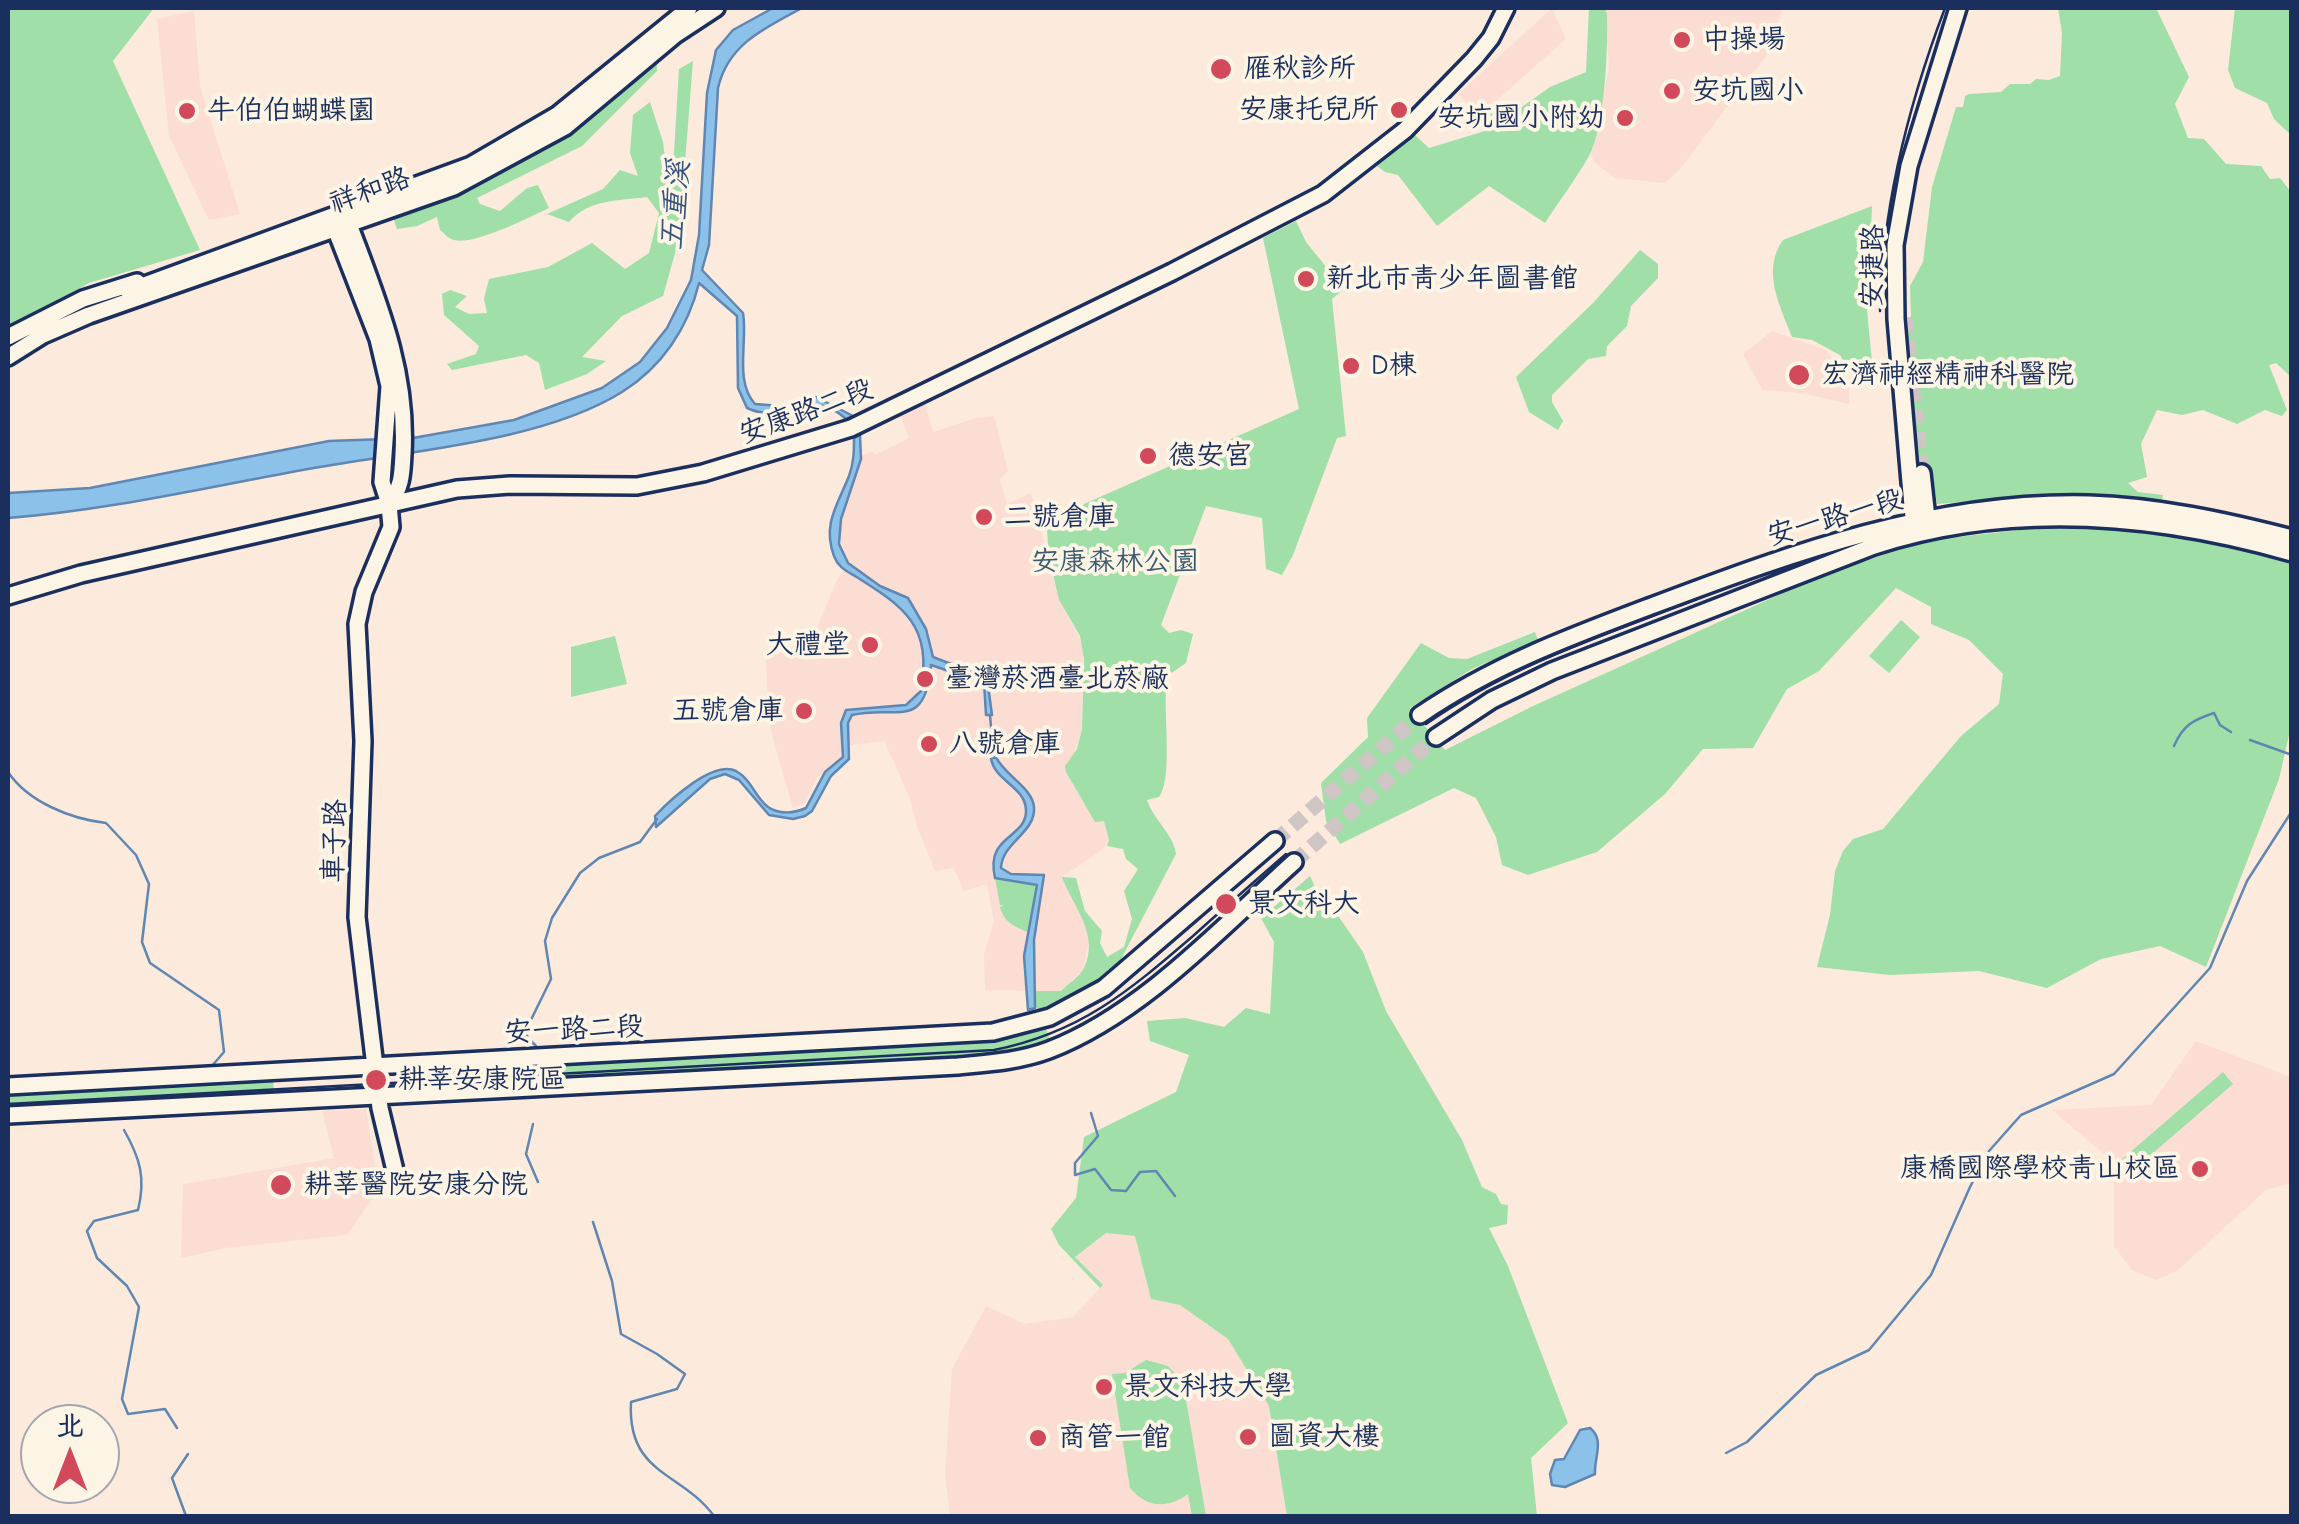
<!DOCTYPE html>
<meta charset="utf-8">
<style>
body{margin:0}
#map{position:relative;width:2299px;height:1524px;overflow:hidden;background:#fceadd;font-family:"Comic Neue","LXGW WenKai TC",sans-serif}
canvas{display:block}
.frame{position:absolute;inset:0;border:10px solid #1b2f5e;pointer-events:none}
.north{position:absolute;left:20px;top:1404px;width:100px;height:100px;box-sizing:border-box;background:#fcf5e5;border:2px solid #a2a6af;border-radius:50%;rotate:0deg;font-size:28px;font-weight:700;line-height:40px;text-align:center;color:#1b2f5e}
.north::after{content:'';display:block;margin:auto;width:35px;height:45px;background:#d1495b;clip-path:polygon(50% 0,100% 100%,50% 72%,0 100%)}
</style>
<div id="map">
<canvas width="2299" height="1524"></canvas>
<div class="frame"></div>
<div class="north">北</div>
</div>
<script>
const ctx = document.querySelector('canvas').getContext('2d');
ctx.lineJoin = 'round';
function fill(path, color) { ctx.fillStyle = color; ctx.fill(path, 'evenodd'); }
function stroke(path, color, width, dash) { ctx.strokeStyle = color; ctx.lineWidth = width; ctx.lineCap = dash ? 'butt' : 'round'; ctx.setLineDash(dash || []); ctx.stroke(path); }
function label(font, color, halo, rows, align = 'center') {
  ctx.font = font + ' "Comic Neue","LXGW WenKai TC",sans-serif'; ctx.lineWidth = 8; ctx.setLineDash([]); ctx.textBaseline = 'middle'; ctx.strokeStyle = halo; ctx.fillStyle = color; for (const [text, x, y, turn = 0] of rows) {
    ctx.save(); ctx.translate(x, y); ctx.rotate((+turn || 0) * Math.PI / 180); ctx.textAlign = isNaN(turn) ? turn : align; if (halo) ctx.strokeText(text, 0, 0); ctx.fillText(text, 0, 0); ctx.restore();
  }
}
const built = new Path2D(`
 M1552,8L1566,39L1479,116L1458,94Z
 M1605,8H1783L1766,56L1680,169L1665,183L1615,178L1594,162L1591,154L1609,68Z
 M194,11L200,86L240,214L209,220L169,136L157,19Z
 M1772,331L1826,350L1849,382V404L1801,393L1762,390L1743,354Z
 M925,403L933,432L976,418L994,416L1008,471L1000,479L1007,504L1031,493L1059,600L1083,645L1082,729L1068,772L1080,797L1105,821L1109,840L1102,850L1062,877L1090,933L1084,969L1061,991L985,990L984,954L994,922L987,884L964,891L954,868L935,871L917,826L909,796L884,741L843,746V757L817,778L805,803L793,808L774,743L768,714L766,659L813,637L837,580L848,564L838,533L861,456L872,451L875,455L909,438L900,414Z
 M2196,1041L2291,1077V1183L2266,1190L2177,1271L2156,1280L2132,1270L2114,1246V1184L2104,1154L2052,1110L2151,1105Z
 M366,1109L379,1190L347,1235L226,1248L181,1258L183,1184L334,1158L322,1111Z
 M1106,1233L1135,1236L1151,1299L1180,1305L1228,1339L1269,1406L1287,1516H950L945,1473L952,1369L986,1306L1025,1324L1073,1317L1103,1285L1074,1257Z`);
const green = new Path2D(`
 M8,8H154L113,61L200,250L89,283L8,329Z
 M1589,8H1605L1607,15C1608,49 1605,126 1589,156C1576,179 1559,201 1545,223L1489,186L1437,226L1398,175L1385,172L1377,166L1415,135L1429,148L1485,131L1488,128L1474,117L1479,111L1519,109L1550,87L1586,72Z
 M2058,8H2156L2189,77L2175,104L2188,138L2204,139L2226,164L2261,166L2270,179L2280,178L2291,192V377L2276,363L2269,365L2287,410L2282,416L2265,410L2237,424L2203,410L2182,415L2157,410L2141,444L2147,477L2128,483L2138,492L2163,495L2162,500L2052,495L1937,504L1932,473L1915,474L1899,318L1911,317L1910,286L1923,262L1932,187L1956,107H1963L1965,96L1969,94L2001,92L2010,84H2030L2036,79L2049,80L2060,76L2062,33Z
 M2235,8H2291V135L2274,119L2267,103L2235,88L2228,70Z
 M693,61L679,239L663,296L622,316L582,357L606,361L587,374L545,390L539,363L526,355L452,370L447,364L476,354L479,346L444,315L442,294L450,290L467,296L455,307L469,314L487,313L484,299L489,279L548,267L592,243L625,269L649,253L659,213L647,197C618,201 589,199 569,222L547,214L603,189L620,170L638,176L630,153L633,115L650,102L663,142L668,185L672,186L679,69Z
 M653,64L657,65V71L582,146L477,198L480,204L500,211L527,188L538,185L549,208C530,217 473,246 454,240C449,239 445,234 440,230L437,217L417,226L397,229L393,217L497,173L549,142Z
 M1872,206L1867,309L1874,384L1851,374L1840,355L1812,340L1792,337C1780,306 1761,271 1783,240Z
 M1296,221L1306,242L1344,289L1332,299L1346,436L1337,438L1293,555L1282,575L1266,569L1262,518L1206,506L1161,625L1169,633L1181,630L1193,634L1186,663L1167,676C1162,706 1174,778 1159,797L1147,800C1153,819 1174,835 1176,854L1118,965L1072,998L1040,1011L1033,1004V991H1061C1068,984 1080,976 1084,968C1100,934 1073,907 1062,877L1076,878L1085,911L1102,931L1100,943L1107,957L1124,947L1132,919L1124,891L1138,869L1126,859L1123,849L1107,846L1109,840L1104,821L1095,822L1066,772L1065,766L1077,749L1082,729L1084,659L1080,636L1059,600L1049,557L1046,517L1081,508L1084,504L1299,409L1263,238Z
 M1640,250L1658,264V278L1631,306L1627,326L1607,346L1606,356L1588,359L1552,395V402L1563,421L1558,430L1529,412L1516,377L1593,303Z
 M2055,526C2136,527 2214,542 2291,564V726L2279,779L2206,967L2160,946L2101,959L2047,988L1979,971L1890,975L1817,967L1830,915L1835,871L1843,851L1853,839L1883,829L1961,736L1999,704L2003,674L1969,640L1931,624V607L1896,588L1819,671L1787,689L1753,748L1703,749L1665,794L1597,852L1528,875L1502,865L1496,837L1476,798L1454,788L1340,844L1326,821L1321,783L1368,737L1367,718L1421,643L1449,658L1467,659L1535,632L1538,640L1472,669L1410,708L1445,750L1533,706L1814,579L1903,548L1948,538Z
 M1901,620L1920,637L1889,673L1869,656Z
 M615,636L627,684L571,697V647Z
 M1310,876L1326,911L1339,917L1363,952L1386,1011L1462,1140L1482,1187L1496,1194L1501,1204L1508,1205L1507,1224L1489,1228L1508,1266L1568,1423L1531,1458L1537,1516H1287L1269,1406L1228,1339L1180,1305L1151,1299L1135,1236L1106,1233L1075,1257L1103,1285L1100,1288L1059,1245L1051,1229L1076,1198L1084,1137L1176,1092L1189,1055L1150,1041L1147,1021L1185,1018L1224,1027L1246,1008L1270,1014L1274,942L1261,918Z
 M995,878L1037,884L1027,932C1014,926 1004,922 1000,907L1004,905H1000Z
 M1045,1026L1050,1040L996,1054L958,1058L508,1082V1078L472,1080L471,1071L404,1072L957,1043L993,1039Z
 M2223,1072L2233,1084L2124,1178L2113,1167Z
 M263,1077L264,1081L273,1080L274,1090L343,1089L8,1109V1092Z
 M1146,1360L1168,1366L1183,1382L1206,1516H1192L1188,1494C1167,1509 1147,1508 1130,1488L1112,1374L1125,1373Z`);
const water = new Path2D(`
 M773,8H802C765,28 728,44 718,88L709,245L702,270L743,313C748,341 734,381 755,404L781,406L816,397L853,416L846,419C809,385 789,427 747,408L738,388L737,316L699,283C688,328 662,367 622,392C542,442 407,451 314,468C212,486 111,510 8,518V493L90,488L329,441L413,438L514,420L602,388L640,362L667,328L691,280L699,235L707,93L716,50L733,30Z
 M860,435L861,459L841,519L839,544L848,563L880,586L908,598L926,629L933,657L987,678L992,715H986L984,683L931,665C925,733 896,704 852,715L848,723L849,759L831,776L812,811L805,816L793,819L769,815L739,780L725,774L710,779L656,827L655,816C670,800 713,760 736,771C751,779 755,797 768,807C779,815 795,813 806,808L825,772L843,757L841,723L846,710L906,705L921,691C932,626 906,608 855,576C845,570 838,567 834,556C822,524 838,504 849,476C854,463 854,450 854,438Z
 M996,757C1004,775 1032,787 1034,807C1036,833 1002,842 1001,868L1011,874L1044,875L1034,940L1035,1008L1028,1010L1024,956L1037,885L995,878C985,834 1027,839 1026,810C1025,786 994,781 991,758Z
 M1590,1428C1605,1440 1594,1457 1595,1474L1565,1487L1552,1485L1550,1474L1555,1460L1564,1459L1580,1430Z`);
const stream = new Path2D(`
 M990,716L994,758
 M2250,740L2292,755
 M2174,746C2183,725 2193,720 2214,713L2220,725L2231,732
 M8,772C28,802 71,819 106,823L136,855L149,884L142,942L150,963L219,1010L224,1052L211,1067
 M536,1046L527,1037V1028L551,979L545,941L552,918L580,873L599,858L640,842L657,819
 M1091,1113L1098,1136L1075,1163V1175L1095,1169L1111,1190L1126,1191L1140,1172L1156,1171L1175,1196
 M533,1124L526,1154L538,1182
 M124,1130C140,1158 146,1178 138,1210L94,1221L87,1231L97,1258L127,1286L139,1307L122,1399L128,1414L165,1409L177,1428
 M593,1222L612,1281L621,1334L657,1354L685,1374L677,1389L631,1402C627,1475 681,1471 714,1516
 M1726,1453L1747,1442L1816,1375L1869,1350L1931,1275L1970,1187L1989,1151L2021,1115L2114,1074L2210,968L2247,881L2292,811
 M186,1516L172,1478L188,1454`);
const secondaryTunnel = new Path2D(`
 M1905,318L1922,473
 M1275,841L1420,715
 M1294,862L1436,737`);
const secondary = new Path2D(`
 M346,216C375,295 408,367 403,454C402,474 402,487 389,504
 M331,218L378,339L389,386L382,482L389,504L391,527L364,592L357,624L363,741L357,917L380,1108L398,1183
 M128,291L471,165L557,115L689,8
 M8,337L83,299L137,282
 M8,357L43,335L89,315L454,187L565,127L675,35L716,8
 M1922,473L1928,527
 M1914,529L1896,319L1895,245L1909,166L1958,8
 M8,596L81,574L457,489L510,485L637,486L703,473L851,428L1172,272L1323,194L1405,130L1474,59L1491,38L1506,8
 M1420,715C1493,665 1572,636 1654,605C1794,552 1937,500 2089,504C2157,506 2226,521 2292,538
 M1436,737L1492,700L1552,671L1874,546C2010,502 2156,514 2292,553
 M8,1086L993,1032L1050,1017L1104,988L1275,841
 M8,1115L958,1066C989,1063 1020,1061 1049,1050C1141,1015 1222,927 1294,862`);
const tram = new Path2D(`
 M1880,311C1882,208 1909,103 1945,8
 M1426,724C1509,666 1603,635 1697,599
 M8,1104L994,1050C1080,1033 1129,991 1193,936C1224,908 1255,881 1286,854`);
const markers = [
 [1682,40,10,"#d1495b"],
 [1221,69,12,"#d1495b"],
 [1672,91,10,"#d1495b"],
 [1399,110,10,"#d1495b"],
 [187,111,10,"#d1495b"],
 [1625,118,10,"#d1495b"],
 [1306,279,10,"#d1495b"],
 [1351,366,10,"#d1495b"],
 [1799,375,12,"#d1495b"],
 [1148,456,10,"#d1495b"],
 [984,517,10,"#d1495b"],
 [870,645,10,"#d1495b"],
 [925,679,10,"#d1495b"],
 [804,711,10,"#d1495b"],
 [929,744,10,"#d1495b"],
 [1226,904,12,"#d1495b"],
 [376,1080,12,"#d1495b"],
 [2200,1169,10,"#d1495b"],
 [281,1185,12,"#d1495b"],
 [1104,1387,10,"#d1495b"],
 [1248,1437,10,"#d1495b"],
 [1038,1438,10,"#d1495b"]
];
const poiNames = [
 ["中操場",1702,40],
 ["雁秋診所",1244,69],
 ["安坑國小",1692,91],
 ["安康托兒所",1379,110,"right"],
 ["牛伯伯蝴蝶園",207,111],
 ["安坑國小附幼",1605,118,"right"],
 ["新北市青少年圖書館",1326,279],
 ["D棟",1371,366],
 ["宏濟神經精神科醫院",1822,375],
 ["德安宮",1168,456],
 ["二號倉庫",1004,517],
 ["大禮堂",850,645,"right"],
 ["臺灣菸酒臺北菸廠",945,679],
 ["五號倉庫",784,711,"right"],
 ["八號倉庫",949,744],
 ["景文科大",1248,904],
 ["耕莘安康院區",398,1080],
 ["康橋國際學校青山校區",2180,1169,"right"],
 ["耕莘醫院安康分院",304,1185],
 ["景文科技大學",1124,1387],
 ["圖資大樓",1268,1437],
 ["商管一館",1058,1438]
];
const streetNames = [
 ["祥和路",370,191,-20],
 ["安捷路",1873,266,-89],
 ["安康路二段",806,412,-20],
 ["安一路一段",1835,518,-16],
 ["車子路",335,841,-88],
 ["安一路二段",574,1030,-3]
];
const parkNames = [
 ["安康森林公園",1115,562]
];
const waterNames = [
 ["五重溪",676,205,-85]
];
fill(built, '#fcddd4');
fill(green, '#a0dfa7');
fill(water, '#8cc2ea');
stroke(water, '#5f87b2', 2.5);
stroke(stream, '#5f87b2', 2.5);
stroke(secondaryTunnel, '#cfc5c4', 15, [15, 8]);
stroke(secondary, '#1b2f5e', 22);
stroke(secondary, '#fcf5e5', 15);
stroke(tram, '#1b2f5e', 2.5);
for (const [x, y, r, color] of markers) { const dot = new Path2D(); dot.arc(x, y, r, 0, 2 * Math.PI); ctx.fillStyle = color; ctx.fill(dot); stroke(dot, '#fcf5e5', 4); }
label('28px', '#1b2f5e', '#fcf5e5', poiNames, 'left');
label('28px', '#1b2f5e', '#fcf5e5', streetNames);
label('28px', '#3c5b70', '#fcf5e5', parkNames);
label('italic 30px', '#375481', '#fcf5e5', waterNames);
</script>
